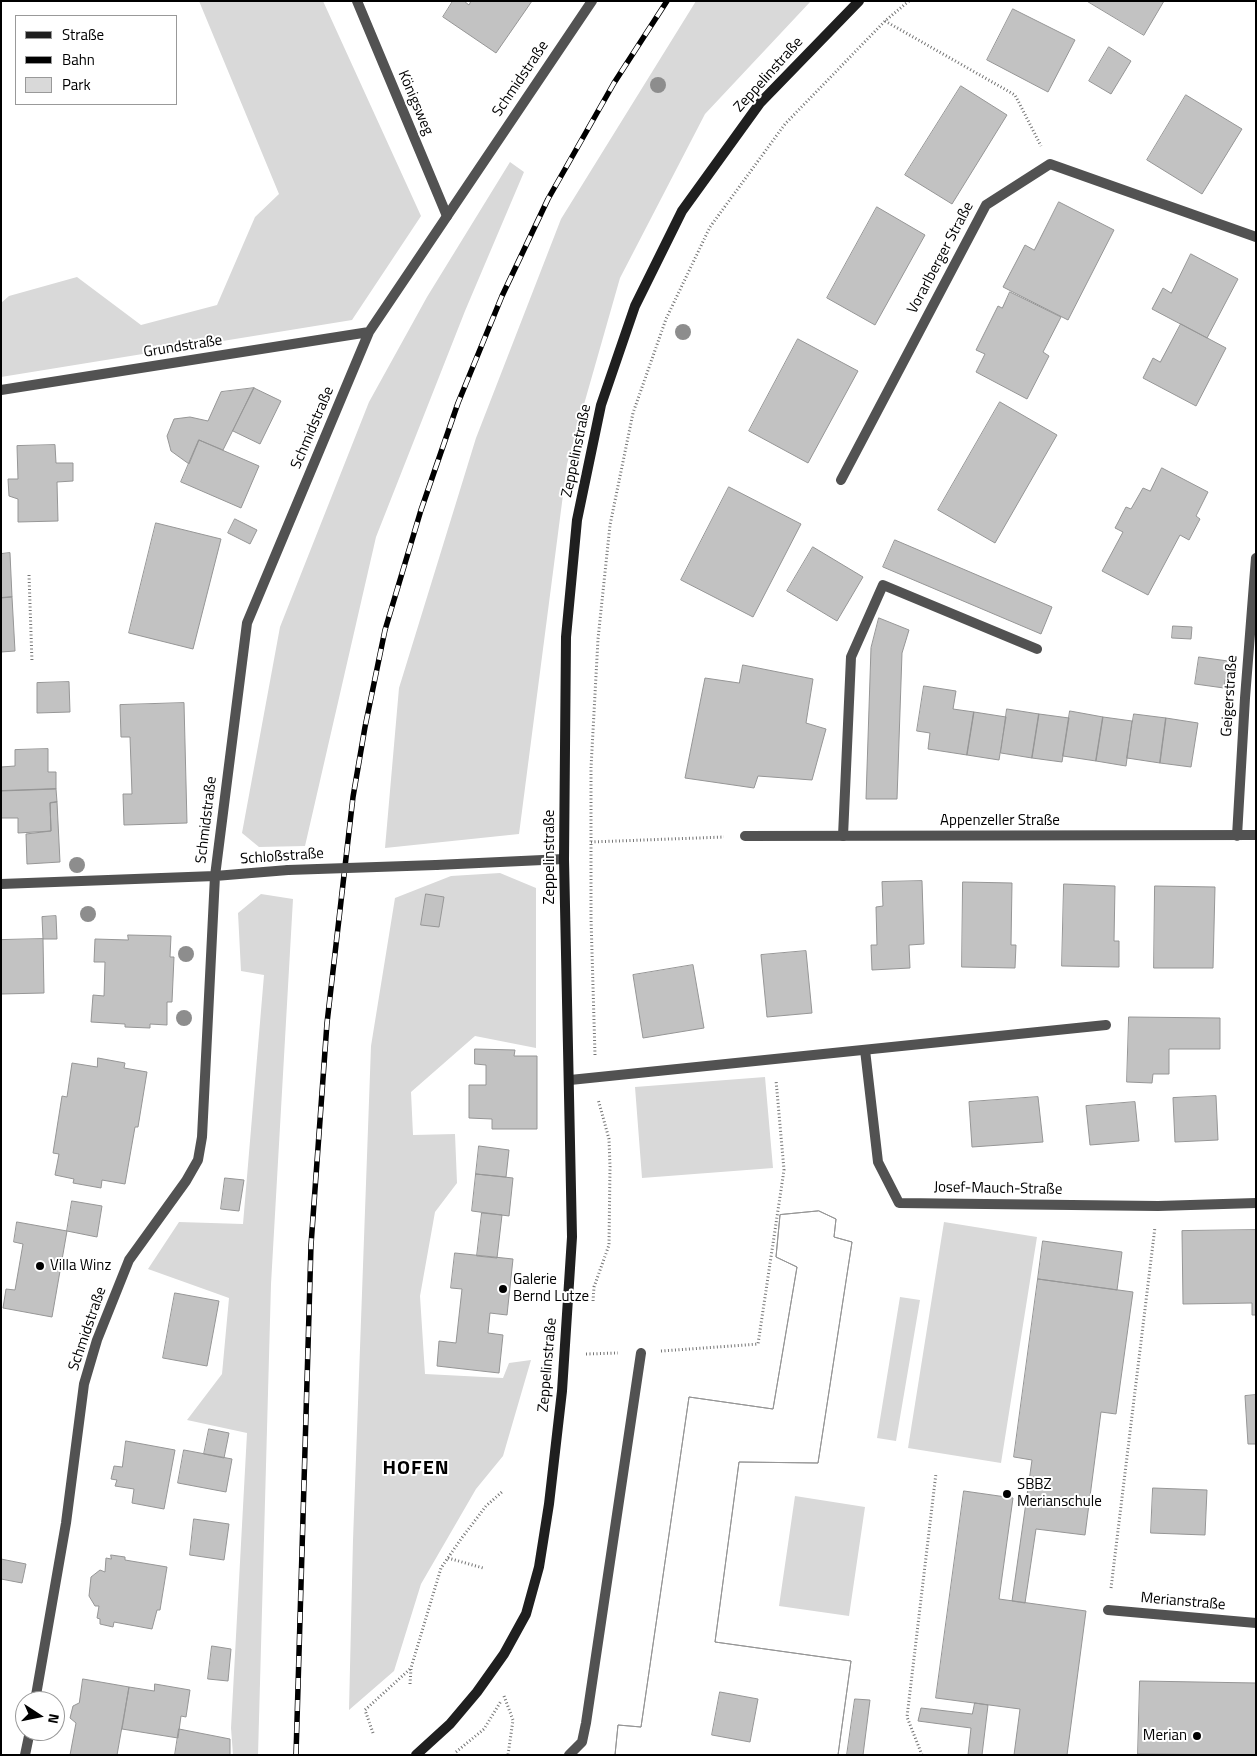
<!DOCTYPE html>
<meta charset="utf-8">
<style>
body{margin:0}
#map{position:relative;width:1257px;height:1756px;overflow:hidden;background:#fff;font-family:"Titillium Web",sans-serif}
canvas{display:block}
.frame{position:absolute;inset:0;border:2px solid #000;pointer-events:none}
.legend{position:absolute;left:15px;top:15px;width:162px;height:90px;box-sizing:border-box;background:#fff;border:1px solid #999;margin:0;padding:6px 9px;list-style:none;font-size:15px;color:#000}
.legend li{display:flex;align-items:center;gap:10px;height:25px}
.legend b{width:25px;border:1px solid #999}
.north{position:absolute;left:15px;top:1691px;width:50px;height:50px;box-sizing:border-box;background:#fff;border:1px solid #999;border-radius:50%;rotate:101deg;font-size:14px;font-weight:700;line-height:20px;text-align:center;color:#000}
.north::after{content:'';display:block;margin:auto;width:18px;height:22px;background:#000;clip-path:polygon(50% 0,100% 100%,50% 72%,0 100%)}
</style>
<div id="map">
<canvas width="1257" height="1756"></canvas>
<div class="frame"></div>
<ul class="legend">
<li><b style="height:6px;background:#1f1f1f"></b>Straße</li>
<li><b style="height:6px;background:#000"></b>Bahn</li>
<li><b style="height:14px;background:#d9d9d9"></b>Park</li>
</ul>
<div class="north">N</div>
</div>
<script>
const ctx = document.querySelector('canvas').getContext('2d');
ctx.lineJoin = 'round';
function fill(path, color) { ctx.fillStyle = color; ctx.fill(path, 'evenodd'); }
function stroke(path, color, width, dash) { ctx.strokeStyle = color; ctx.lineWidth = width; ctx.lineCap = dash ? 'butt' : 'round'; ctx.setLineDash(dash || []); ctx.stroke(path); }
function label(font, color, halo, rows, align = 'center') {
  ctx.font = font + ' "Titillium Web",sans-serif'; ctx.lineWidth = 4; ctx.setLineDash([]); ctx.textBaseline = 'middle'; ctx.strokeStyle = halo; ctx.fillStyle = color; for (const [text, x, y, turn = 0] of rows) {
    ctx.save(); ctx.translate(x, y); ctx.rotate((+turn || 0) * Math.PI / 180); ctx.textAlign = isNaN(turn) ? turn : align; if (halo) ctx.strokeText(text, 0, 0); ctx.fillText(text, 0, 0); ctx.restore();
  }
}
const green = new Path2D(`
 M199,1H323L421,216L352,320L1,377V303L9,296L77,277L141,325L217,305L255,217L279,194Z
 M696,1H811L705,114L620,278L567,464L519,834L385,848L399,688L476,438L561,219Z
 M510,162L524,172L465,311L376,537L305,846L259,847L242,833L280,627L369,402L427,297Z
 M500,873L536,888V1048L475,1036L411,1092L413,1135L455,1134L457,1183L435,1212L420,1296L425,1374L503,1378L509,1363L531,1360L503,1456L476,1489L421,1584L394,1671L349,1710L353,1540L371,1046L395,898L451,876Z
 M261,894L293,899L271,1284L258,1755H233L231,1728L247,1433L187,1420L222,1374L229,1298L148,1269L179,1222L243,1224L264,975L241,971L238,913Z
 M765,1077L773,1168L642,1178L635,1087Z
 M944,1222L1037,1237L1001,1463L908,1448Z
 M900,1297L920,1300L896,1441L877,1438Z
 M795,1496L865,1507L849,1616L779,1606Z`);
const building = new Path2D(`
 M453,1H464L469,5L471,1H532L496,53L443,17Z
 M1087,1H1164L1144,35Z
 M1013,9L1075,40L1048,92L987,60Z
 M1109,47L1131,61L1111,94L1089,81Z
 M961,86L1007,115L952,204L905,175Z
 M1186,95L1242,129L1202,194L1147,160Z
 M1059,202L1114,230L1068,320L1003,287L1025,245L1034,250Z
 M877,207L925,235L875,325L827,298Z
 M1191,254L1238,279L1207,338L1152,309L1163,288L1171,293Z
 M1010,292L1061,317L1043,352L1049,356L1027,399L976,372L985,354L976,350L998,306L1002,308Z
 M1181,324L1226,348L1196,406L1143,378L1153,358L1160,362Z
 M798,339L858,371L808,463L749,431Z
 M254,388L223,450L199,440L189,464L171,451L167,436L174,419L190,417L208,421L221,392Z
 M254,388L281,401L260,444L233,431Z
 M1000,402L1057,435L995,543L938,510Z
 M199,440L259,466L241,508L181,482Z
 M55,445L56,463H73V481L57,482L58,521L18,522V499L9,496L8,479H18L17,446Z
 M1162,468L1208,492L1196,516L1200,519L1189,540L1180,535L1148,595L1102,571L1123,532L1115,528L1126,507L1131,509L1143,488L1150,491Z
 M729,487L801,524L753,617L681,580Z
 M235,519L257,530L250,544L228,533Z
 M156,523L221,539L193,649L129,633Z
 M895,540L1052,607L1041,634L883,567Z
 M813,547L863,577L837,621L787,591Z
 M10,553L12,597L1,598V554Z
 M12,597L15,651L1,652V598Z
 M879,618L909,630L902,653L897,799H866L871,648Z
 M1173,626L1192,627L1191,639L1172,638Z
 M1199,657L1228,661L1224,688L1195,684Z
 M743,665L813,679L806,723L826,729L812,780L758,776L754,788L685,778L705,678L739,683Z
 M69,682L70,712L37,713V683Z
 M924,686L956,691L953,709L974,712L967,755L928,749L930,733L917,731Z
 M184,703L187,823L124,825L123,794H132L130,737H121L120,705Z
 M1007,709L1039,714L1032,758L1001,753Z
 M1070,711L1103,717L1096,761L1063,756Z
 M974,712L1006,717L999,760L967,755Z
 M1039,714L1069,718L1062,762L1032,758Z
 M1134,714L1166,718L1160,763L1127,758Z
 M1103,717L1132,721L1126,766L1096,761Z
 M1166,718L1198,723L1191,767L1160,763Z
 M48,749V772H56V789L1,791V767L15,766V750Z
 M56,789L57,802L50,803L51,831L18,833V818H1V791Z
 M57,802L60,862L27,864L26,834L51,831L50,803Z
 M922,881L924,944L909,945L910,968L872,970L871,945H877L876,907L883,906L882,882Z
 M963,882L1012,883L1011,945H1016L1015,968L962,967Z
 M1064,884L1115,886L1114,941H1119V967L1062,966Z
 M1155,886L1215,887L1213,968H1154Z
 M426,894L444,897L439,927L421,925Z
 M56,916L57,939H43L42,917Z
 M128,935L171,936L170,957H174L172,1002H167V1025L150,1024V1028L125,1027V1024L91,1022L93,995L104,996L105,962H94L95,939L128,940Z
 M43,939L44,993L1,994V940Z
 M806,951L812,1013L767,1017L761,955Z
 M693,965L704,1028L643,1038L633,975Z
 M1129,1017L1220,1018V1049H1169V1074H1153L1152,1083L1127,1082Z
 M475,1049L515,1050L514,1056H537V1129H492V1119L469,1118V1085H486V1065L475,1064Z
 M98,1058L125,1063L124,1068L147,1072L138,1127H135L125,1184L102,1180L101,1188L73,1183L74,1179L55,1175L59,1154L53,1153L62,1096L67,1097L72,1063L97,1067Z
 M1216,1096L1218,1140L1175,1142L1173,1098Z
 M1038,1097L1043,1142L972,1147L969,1102Z
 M1135,1102L1139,1141L1090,1145L1086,1106Z
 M479,1146L509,1150L506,1177L476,1174Z
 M476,1174L513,1178L509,1216L472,1211Z
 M225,1178L244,1180L239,1211L221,1209Z
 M72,1201L102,1206L97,1237L67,1231Z
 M819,1211L836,1219L834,1237L852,1242L818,1463L739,1462L715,1642L851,1661L838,1755H615L618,1725L641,1727L689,1397L773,1409L797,1267L776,1257L780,1215ZM720,1692L758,1699L750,1742L712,1735Z
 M819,1211L836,1219L834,1237L852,1242L818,1463L739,1462L715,1642L851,1661L838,1755H615L618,1725L641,1727L689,1397L773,1409L797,1267L776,1257L780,1215Z
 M482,1213L502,1215L497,1258L477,1256Z
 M17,1222L67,1231L52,1317L3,1308L6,1289L15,1290L23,1244L14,1242Z
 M1256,1230V1315H1252V1303L1183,1304L1182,1231Z
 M1043,1241L1122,1252L1117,1290L1038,1279Z
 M455,1253L513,1259L507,1315L490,1313L488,1333L503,1335L499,1373L437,1366L439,1341L456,1343L462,1289L451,1288Z
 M1038,1279L1133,1292L1116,1414L1101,1412L1085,1535L1036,1529L1025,1603L1012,1601L1032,1460L1014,1457Z
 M175,1293L219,1301L207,1366L163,1358Z
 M1256,1395V1444H1248L1245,1396Z
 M209,1429L229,1433L224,1458L204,1454Z
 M126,1441L175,1450L164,1509L132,1503L134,1489L115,1486L117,1480L111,1479L114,1466L122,1467Z
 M184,1450L232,1459L226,1492L178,1483Z
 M1153,1488L1207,1490L1205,1535L1151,1533Z
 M964,1491L1013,1498L999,1599L1086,1611L1067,1755H1014L1020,1709L936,1698Z
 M194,1519L229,1524L224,1560L190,1555Z
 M111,1555L125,1557V1560L167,1567L160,1610H157L152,1629L114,1622L113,1627L100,1624V1619L97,1618L99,1606H95L89,1596L91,1577L100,1570L105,1572L106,1558L111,1559Z
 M1,1559L26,1564L22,1583L1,1579Z
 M212,1646L231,1649L228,1681L208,1679Z
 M83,1679L129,1687L117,1755H70L76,1723L70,1718L73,1706L79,1703Z
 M1140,1681L1256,1683V1755L1138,1754Z
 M155,1684L190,1690L186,1717L181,1716L178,1738L122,1729L129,1687L154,1691Z
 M855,1699L870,1700L863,1755H847Z
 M975,1703L988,1705L982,1755H968L971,1728L918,1721L921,1708L972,1714Z
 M179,1729L230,1739V1755H175Z`);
const path = new Path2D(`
 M885,21L1015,95L1041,146
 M29,575L32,662
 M591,842L724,837
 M595,1055L591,918V768L598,639L610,525L633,413L666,319L710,227L785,124L885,21L909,1
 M593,1301L594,1287L609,1245L610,1167L609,1139L598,1099
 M661,1351L758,1344L784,1170L776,1080
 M586,1354L618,1353
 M448,1558L483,1568
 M1111,1588L1155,1227
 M410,1684L411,1668L441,1568L461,1539L486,1506L503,1491
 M504,1696L513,1720L508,1755
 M373,1733L365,1710L410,1669
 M456,1752L484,1729L501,1701
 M922,1755L907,1717L936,1473`);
const lane = new Path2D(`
 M357,1L447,216
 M843,836L851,657L883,585L1037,649
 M570,1080L1106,1025
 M569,1755L582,1742L586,1723L641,1353`);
const street = new Path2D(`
 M1,390L369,332
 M841,480L986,205L1050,164L1256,237
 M745,836L1256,835
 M1237,836L1245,698L1256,558
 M436,865L564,859
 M1,884L215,876L288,870
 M865,1050L878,1162L899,1203L1158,1206L1256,1203
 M1108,1610L1256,1623
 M35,1701L66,1523L84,1384L97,1340L129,1260L186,1181L198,1160L202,1137L215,876L247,623L369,332L592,1
 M25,1755L30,1731`);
const secondary = new Path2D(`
 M416,1755L450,1724L477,1692L504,1654L526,1614L539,1567L549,1504L562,1391L572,1237L564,859L566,637L577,520L601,405L635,306L682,211L760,103L859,1`);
const rail = new Path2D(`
 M296,1755L311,1245L327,1023L353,797L365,727L385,630L421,510L458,403L502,296L548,199L614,83L667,1`);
const streetBridge = new Path2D(`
 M288,870L436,865`);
const trees = [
 [658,85],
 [683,332],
 [77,865],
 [88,914],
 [186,954],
 [184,1018]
];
const markers = [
 [40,1266,5,"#000"],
 [503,1289,5,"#000"],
 [1007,1494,5,"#000"],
 [1197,1736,5,"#000"]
];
const streetNames = [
 ["Zeppelinstraße",769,75,-48],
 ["Schmidstraße",521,79,-56],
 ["Königsweg",415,103,67],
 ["Vorarlberger Straße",941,258,-62],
 ["Grundstraße",183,347,-9],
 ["Schmidstraße",313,428,-67],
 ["Zeppelinstraße",577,451,-78],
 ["Geigerstraße",1230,696,-86],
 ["Schmidstraße",207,820,-83],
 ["Appenzeller Straße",1000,821],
 ["Schloßstraße",282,857,-4],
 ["Zeppelinstraße",550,857,-90],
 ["Josef-Mauch-Straße",998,1189,1],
 ["Schmidstraße",88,1329,-71],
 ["Zeppelinstraße",548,1365,-85],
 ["Merianstraße",1183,1602,5]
];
const poiNames = [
 ["Villa Winz",50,1266],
 ["Galerie",513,1280],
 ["Bernd Lutze",513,1297],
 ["SBBZ",1017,1485],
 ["Merianschule",1017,1502],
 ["Merian",1187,1736,"right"]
];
const districtNames = [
 ["HOFEN",416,1469]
];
fill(green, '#d9d9d9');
fill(building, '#c2c2c2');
stroke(building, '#969696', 1);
stroke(path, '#747474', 3, [1, 2.5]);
stroke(lane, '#525252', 10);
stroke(street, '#525252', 10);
stroke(secondary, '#1f1f1f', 10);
stroke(rail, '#000', 5.5);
stroke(rail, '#fff', 4, [11]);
stroke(streetBridge, '#525252', 10);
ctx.fillStyle = '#8d8d8d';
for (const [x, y] of trees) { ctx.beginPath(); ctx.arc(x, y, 8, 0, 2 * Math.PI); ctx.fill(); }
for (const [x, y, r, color] of markers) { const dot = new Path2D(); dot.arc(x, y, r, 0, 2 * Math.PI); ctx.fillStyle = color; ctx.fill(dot); stroke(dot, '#fff', 2); }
label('15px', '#000', '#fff', streetNames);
label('15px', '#000', '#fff', poiNames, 'left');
ctx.letterSpacing = '1px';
label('bold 20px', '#000', '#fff', districtNames);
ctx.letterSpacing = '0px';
</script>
